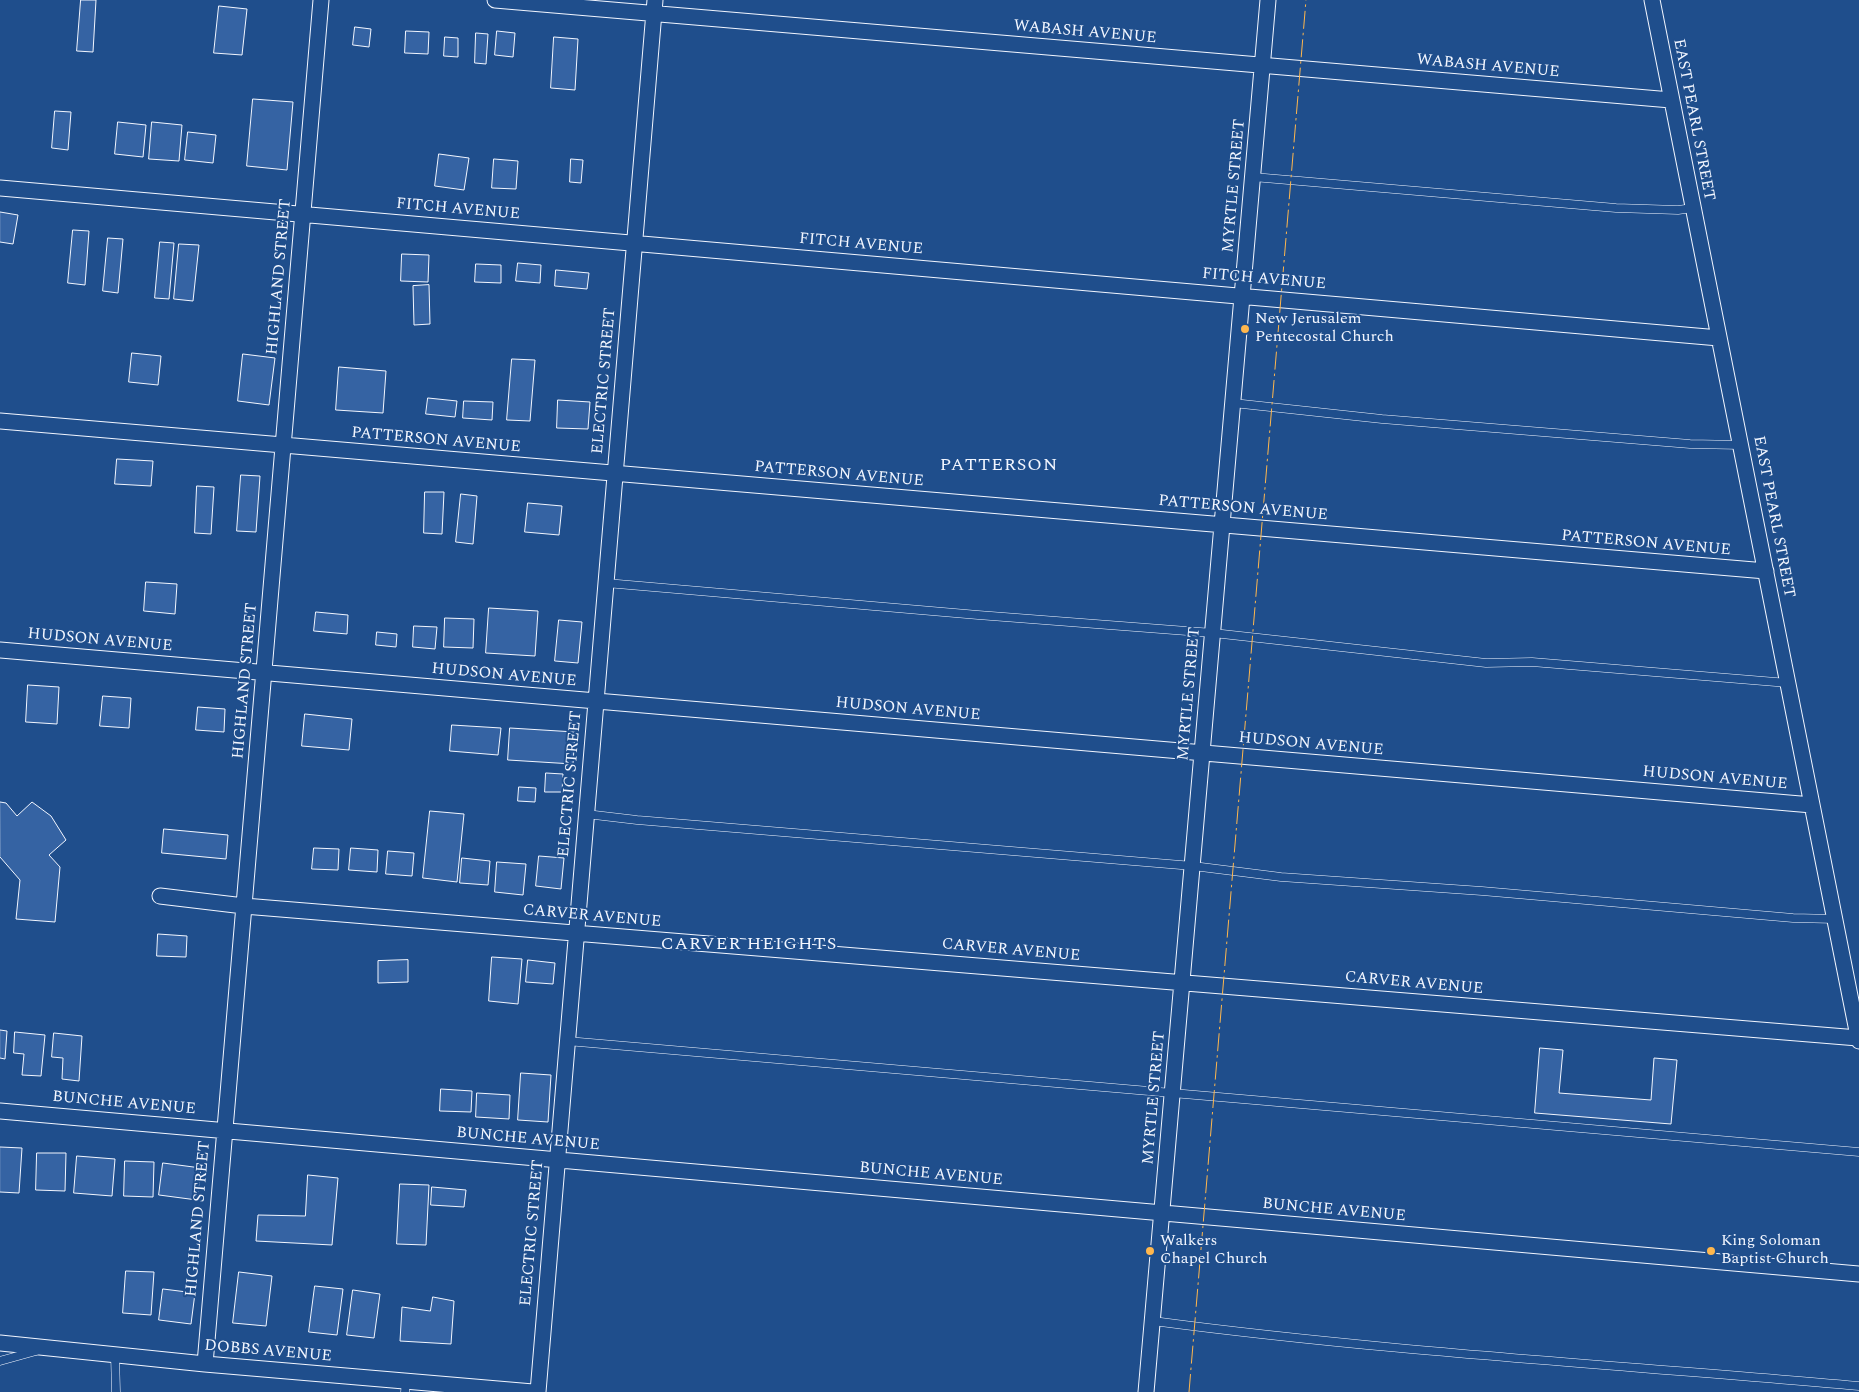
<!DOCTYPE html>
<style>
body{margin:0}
canvas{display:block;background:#1f4e8c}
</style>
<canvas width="1859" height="1392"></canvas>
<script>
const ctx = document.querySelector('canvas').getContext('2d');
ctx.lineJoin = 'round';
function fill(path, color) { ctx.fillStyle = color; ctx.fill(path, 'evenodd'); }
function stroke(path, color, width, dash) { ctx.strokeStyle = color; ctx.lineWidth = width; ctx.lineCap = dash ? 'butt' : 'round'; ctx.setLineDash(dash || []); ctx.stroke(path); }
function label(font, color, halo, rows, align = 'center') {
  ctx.font = font + ' Spectral,serif'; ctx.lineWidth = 4; ctx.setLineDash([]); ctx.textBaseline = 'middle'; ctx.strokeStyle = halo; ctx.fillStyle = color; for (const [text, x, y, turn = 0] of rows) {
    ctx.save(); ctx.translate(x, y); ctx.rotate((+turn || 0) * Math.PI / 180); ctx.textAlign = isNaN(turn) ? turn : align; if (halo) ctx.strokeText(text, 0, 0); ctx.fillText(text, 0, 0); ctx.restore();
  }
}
const building = new Path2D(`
 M81,0H96L93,52L77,51Z
 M219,6L247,9L242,55L214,53Z
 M355,27L371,29L369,47L353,45Z
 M406,31L429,32L428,54L405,53Z
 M497,31L515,33L513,57L495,55Z
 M476,33L488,34L486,64L475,63Z
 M445,37L458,38V57L444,56Z
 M554,37L578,39L575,90L551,88Z
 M253,99L293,102L287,170L247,166Z
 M55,111L71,112L68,150L52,148Z
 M118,122L146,125L143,157L115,154Z
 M152,122L182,125L179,161L149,159Z
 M188,132L216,135L213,163L185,160Z
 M439,154L469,158L464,190L435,186Z
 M494,159L518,161L516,189L492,188Z
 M571,159L583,160L581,183L570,182Z
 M0,212L18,215L13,244L0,242Z
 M73,230L89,231L85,285L68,283Z
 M108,238L123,239L118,293L103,291Z
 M160,242L174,243L169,299L155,298Z
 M179,244L199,245L193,301L174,299Z
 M402,254L429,255L428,282L401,281Z
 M518,263L541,265L540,283L516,281Z
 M476,264L501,265V283L475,282Z
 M556,270L589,273L587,289L555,286Z
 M429,285L430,324L414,325L413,286Z
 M132,353L161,356L158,385L129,382Z
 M243,354L275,358L269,405L238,401Z
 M512,359L535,360L530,421L507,420Z
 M339,367L386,371L383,413L336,410Z
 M428,398L457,401L455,417L426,414Z
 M558,400L590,402L588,429L557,428Z
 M464,401L493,402L492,420L463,418Z
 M117,459L153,461L151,486L115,484Z
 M241,475L260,476L256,532L237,531Z
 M197,486L214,487L211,534L195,533Z
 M425,492H444L442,534L424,533Z
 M461,494L477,496L473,544L456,542Z
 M528,503L562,506L559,535L525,532Z
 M146,582L177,584L175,614L144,611Z
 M489,608L538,611L535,656L486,653Z
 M316,612L348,615L347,634L314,631Z
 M445,618L474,619L473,648L444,647Z
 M559,620L582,622L578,663L555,661Z
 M414,626L437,627L435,649L413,647Z
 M377,632L397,634L396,647L376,645Z
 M28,685L59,687L57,724L26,722Z
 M103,696L131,698L129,728L100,726Z
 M198,707L225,709L224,732L196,730Z
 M305,714L352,719L349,750L302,746Z
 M452,725L501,728L498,755L450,751Z
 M510,728L575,732L573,764L508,760Z
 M546,773L563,774L562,792H545Z
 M519,787L536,788L535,802L518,801Z
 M0,802L6,803L17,816L32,802L51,816L66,840L49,855L60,867L55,922L16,919L20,880L0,857Z
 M430,811L464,814L457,882L423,878Z
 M164,829L228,835L226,859L162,853Z
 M314,848L339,849L338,870L312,869Z
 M351,848L378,850L377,872L349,870Z
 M388,851L414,853L412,876L386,874Z
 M539,856L564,858L561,889L536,886Z
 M462,858L490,861L488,885L460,883Z
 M497,862L526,864L523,895L495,892Z
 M158,934L187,936L186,957L157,956Z
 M492,957L522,959L518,1004L489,1001Z
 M408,960V982L378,983V961Z
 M528,960L555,963L553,984L526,982Z
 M0,1030L7,1031L5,1059L0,1058Z
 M15,1032L45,1035L41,1076L22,1075L24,1054L14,1053Z
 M54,1033L82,1036L79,1081L62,1079L63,1058L52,1057Z
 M1540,1048L1563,1050L1559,1093L1651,1100L1654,1058L1677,1060L1671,1124L1535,1113Z
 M521,1073L551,1075L548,1122L518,1120Z
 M441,1089L472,1091L471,1112L440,1111Z
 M477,1093L510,1095L509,1119L476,1117Z
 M0,1147L22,1148L19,1193L0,1192Z
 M37,1153H66L65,1191L36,1190Z
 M77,1156L115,1159L112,1196L74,1193Z
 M125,1161L154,1162L153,1197L124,1196Z
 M163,1163L201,1168L197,1200L159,1195Z
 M308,1175L338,1178L332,1245L256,1241L258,1215L305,1216Z
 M400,1184L429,1185L426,1245L397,1244Z
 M432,1187L466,1190L464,1207L431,1205Z
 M126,1271L154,1272L151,1315L123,1313Z
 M239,1272L272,1276L266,1326L233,1323Z
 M315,1286L343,1289L337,1335L309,1332Z
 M163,1289L195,1293L191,1324L159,1320Z
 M353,1290L380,1294L374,1338L347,1335Z
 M433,1297L454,1301L451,1344L400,1341L402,1307L430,1311Z`);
const service = new Path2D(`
 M1253,177L1616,208L1678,210L1693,208
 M1233,403L1382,419L1690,444L1741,445
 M606,583L978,615L1213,633L1486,663L1532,662L1788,683
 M586,814L637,820L1193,866L1281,877L1482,891L1793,918L1835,919
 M567,1041L1859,1152
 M1153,1321C1387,1352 1623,1365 1859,1386
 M115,1355L116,1392
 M0,1361L36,1351
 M405,1392L406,1381`);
const minor = new Path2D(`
 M495,0L1671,100
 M1652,0L1859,1041
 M0,188L1719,338
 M0,421L1766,571
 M0,650L1812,805
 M160,896L244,906L1858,1038
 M0,1111L1859,1274
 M0,1343L205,1364L533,1392
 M205,1364L321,0
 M538,1392L655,0
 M1146,1392L1268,0`);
const power = new Path2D(`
 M1189,1392L1306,0`);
const markers = [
 [1245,329,5,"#ffb74d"],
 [1150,1251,5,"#ffb74d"],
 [1711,1251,5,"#ffb74d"]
];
const streetNames = [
 ["WABASH AVENUE",1085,33,5],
 ["WABASH AVENUE",1488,67,5],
 ["EAST PEARL STREET",1693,120,79],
 ["MYRTLE STREET",1235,186,-85],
 ["FITCH AVENUE",458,210,5],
 ["FITCH AVENUE",861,245,5],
 ["HIGHLAND STREET",280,277,-85],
 ["FITCH AVENUE",1264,280,5],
 ["ELECTRIC STREET",605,381,-85],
 ["PATTERSON AVENUE",436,441,5],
 ["PATTERSON AVENUE",839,475,5],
 ["PATTERSON AVENUE",1243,509,5],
 ["EAST PEARL STREET",1773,517,79],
 ["PATTERSON AVENUE",1646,544,5],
 ["HUDSON AVENUE",100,641,5],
 ["HUDSON AVENUE",504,676,5],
 ["HIGHLAND STREET",246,681,-85],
 ["MYRTLE STREET",1190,694,-85],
 ["HUDSON AVENUE",908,710,5],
 ["HUDSON AVENUE",1311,745,5],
 ["HUDSON AVENUE",1715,779,5],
 ["ELECTRIC STREET",571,784,-85],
 ["CARVER AVENUE",592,917,5],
 ["CARVER AVENUE",1011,951,5],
 ["CARVER AVENUE",1414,984,5],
 ["MYRTLE STREET",1155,1098,-85],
 ["BUNCHE AVENUE",124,1104,5],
 ["BUNCHE AVENUE",528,1140,5],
 ["BUNCHE AVENUE",931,1175,5],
 ["BUNCHE AVENUE",1334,1211,5],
 ["HIGHLAND STREET",199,1219,-85],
 ["ELECTRIC STREET",533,1233,-85],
 ["DOBBS AVENUE",268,1352,5]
];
const poiNames = [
 ["New Jerusalem",1255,320],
 ["Pentecostal Church",1255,338],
 ["Walkers",1160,1242],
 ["Chapel Church",1160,1260],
 ["King Soloman",1721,1242],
 ["Baptist Church",1721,1260]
];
const neighbourhoodNames = [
 ["PATTERSON",999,466],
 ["CARVER HEIGHTS",749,945]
];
fill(building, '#3563a3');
stroke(building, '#f2f6ff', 1);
stroke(service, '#f2f6ff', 9);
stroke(minor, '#f2f6ff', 17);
stroke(service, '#1f4e8c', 8);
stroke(minor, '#1f4e8c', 15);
stroke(power, '#ffb74d', 1, [18, 4, 2.5, 4]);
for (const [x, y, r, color] of markers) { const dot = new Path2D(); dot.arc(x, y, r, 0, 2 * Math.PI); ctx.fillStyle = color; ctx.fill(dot); stroke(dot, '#1f4e8c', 2); }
label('16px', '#f2f6ff', '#1f4e8c', streetNames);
label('16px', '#f2f6ff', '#1f4e8c', poiNames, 'left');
ctx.letterSpacing = '1px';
label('18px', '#f2f6ff', '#1f4e8c', neighbourhoodNames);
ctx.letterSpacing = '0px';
</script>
